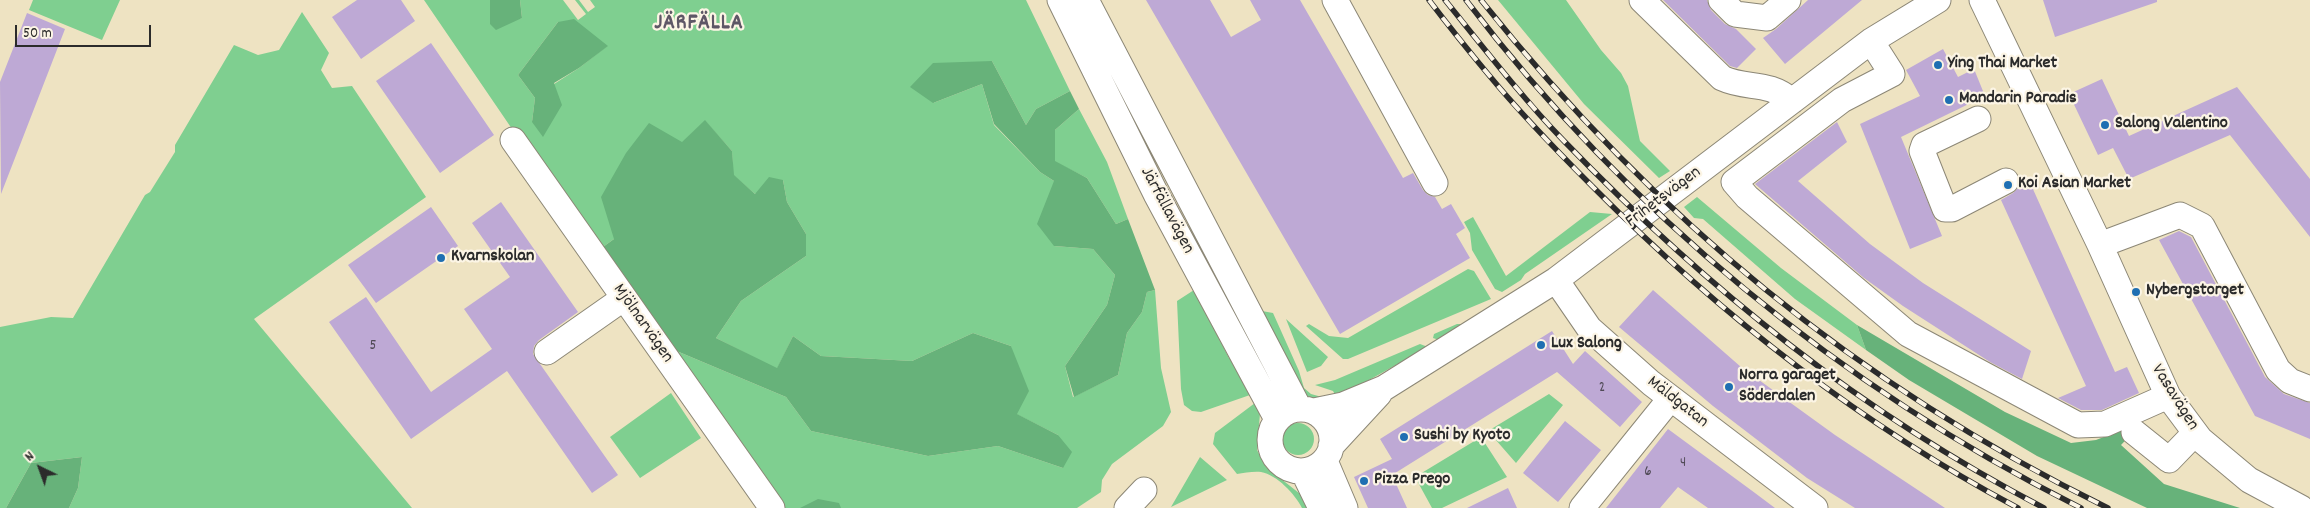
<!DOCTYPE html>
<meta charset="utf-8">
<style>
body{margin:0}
#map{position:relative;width:2310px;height:508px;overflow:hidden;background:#eee3c2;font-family:Dekko,sans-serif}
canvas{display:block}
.north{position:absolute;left:15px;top:443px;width:50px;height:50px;-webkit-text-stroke:4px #fcf5e5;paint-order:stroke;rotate:318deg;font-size:14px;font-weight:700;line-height:20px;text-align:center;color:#2b2b2b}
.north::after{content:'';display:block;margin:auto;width:18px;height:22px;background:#2b2b2b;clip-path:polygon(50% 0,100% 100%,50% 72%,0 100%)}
.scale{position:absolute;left:15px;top:25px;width:136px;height:22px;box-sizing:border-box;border:2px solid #2b2b2b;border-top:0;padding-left:6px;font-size:15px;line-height:18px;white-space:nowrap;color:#2b2b2b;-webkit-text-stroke:4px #fcf5e5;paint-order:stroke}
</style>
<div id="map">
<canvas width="2310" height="508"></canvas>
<div class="north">N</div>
<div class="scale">50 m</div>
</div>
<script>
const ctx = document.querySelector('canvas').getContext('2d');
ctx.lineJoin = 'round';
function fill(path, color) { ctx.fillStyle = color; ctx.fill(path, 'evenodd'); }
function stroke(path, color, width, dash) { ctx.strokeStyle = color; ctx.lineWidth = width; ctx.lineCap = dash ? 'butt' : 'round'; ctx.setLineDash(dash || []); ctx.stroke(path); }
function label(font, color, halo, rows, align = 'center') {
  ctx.font = font + ' Dekko,sans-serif'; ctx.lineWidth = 4.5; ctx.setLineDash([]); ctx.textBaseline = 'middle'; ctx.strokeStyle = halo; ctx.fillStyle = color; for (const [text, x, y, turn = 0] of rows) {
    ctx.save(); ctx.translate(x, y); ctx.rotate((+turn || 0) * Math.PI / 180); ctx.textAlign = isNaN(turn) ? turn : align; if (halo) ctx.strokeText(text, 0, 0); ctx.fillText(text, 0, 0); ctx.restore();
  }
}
const green = new Path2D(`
 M33,0H120L102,40L29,10Z
 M424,0H490V24L522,18L520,0H563L578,20L586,14L575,0H579L588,12L595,7L590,0H1026L1070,91L1036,109L1026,125L992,61L933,103L982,84L994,125L1040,172L1054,181V246L1093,249L1115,275L1107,305L1065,366L1073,397L1118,375L1127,333L1142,312L1147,292L1155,290L1161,368L1171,412L1163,426L1112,464L1102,480L1101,492L1077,508H775L660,344L786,397L811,431L928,456L998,446L1063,468L1058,435L1016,414L1011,346L973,333L912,361L821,356L793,336L777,369L716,338L741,301L806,256V234L787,202L783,180L755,194L733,175L732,151L705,121L683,142L614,239L596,252ZM558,22L607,46L579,68L554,84L532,122L535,98L518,75Z
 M1498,0H1566L1601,50L1621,73L1628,86L1640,141L1670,171L1659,178L1584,104Z
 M302,12L329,53L321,70L332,88L352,86L426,197L254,319L412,508H69L78,488L82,457L31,463L6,508H0V327L51,317L73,318L145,195L150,192L175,152V145L234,45L258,55L279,50Z
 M1079,109L1107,162L1128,219L1116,224L1087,178L1055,162V130Z
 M1697,197L1781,268L1857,325L1866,350L1795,299L1703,219L1694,218L1684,207Z
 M1590,212L1612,214L1525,274L1521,280L1502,292L1495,289L1472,250L1470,233L1464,222L1473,217L1506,276Z
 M1468,269L1474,271L1491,299L1348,359H1343L1306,326L1309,324L1329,336L1348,338Z
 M1194,290L1229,358L1256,390L1261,401L1257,450L1266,467L1304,497L1310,508H1302C1295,494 1277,475 1261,472C1254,471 1244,473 1237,474L1213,444L1215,433L1255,403L1250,395L1201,412L1192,411L1184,405L1181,389L1177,301Z
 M1262,311L1273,313L1299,371L1304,388L1311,394L1329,399L1321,403L1305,397Z
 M1286,319L1328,357L1321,366L1307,372Z
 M1457,324H1465L1439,340L1433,338L1434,334Z
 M1420,344L1428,347L1337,398L1333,391L1315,385L1335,380Z
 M671,393L701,438L640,478L610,437Z
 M1549,394L1563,405L1516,463L1488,431Z
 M1282 439a16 16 0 1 1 32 0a16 16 0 1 1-32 0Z
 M1481,437L1507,477L1442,508H1432L1415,477Z
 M1200,457L1227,480L1171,507Z`);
const forest = new Path2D(`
 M490,0H520L522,18L496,30L490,24Z
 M574,19L608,46L579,68L554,83L562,105L543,137L532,122L535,98L518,75L558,22Z
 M992,61L1026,125L1036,109L1070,91L1079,109L1055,130V161L1087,178L1116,224L1128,219L1155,290L1147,292L1142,312L1127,333L1118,375L1074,397L1065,366L1107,305L1115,275L1093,249L1054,246L1037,224L1054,181L1040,172L994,124L982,84L933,103L910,87L933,63Z
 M705,120L732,151L734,175L755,194L769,177L783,180L787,202L806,234V256L741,301L716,338L777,368L793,336L821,356L912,361L973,333L1011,346L1029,391L1017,414L1058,435L1072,452L1063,468L998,446L928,456L811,431L786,397L660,344L596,252L614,239L601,197L626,153L649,123L682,142Z
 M1857,325L2005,412L2071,443L2096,440L2143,422L2121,445L2164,484L2240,508H2147L2037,456L1909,380L1866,350Z
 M82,457L78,488L69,508H6L31,463Z
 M818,499L839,503L841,508H800Z`);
const building = new Path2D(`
 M357,0H401L415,21L361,59L332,17Z
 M1146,0H1210L1231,37L1261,20L1250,0H1300L1403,178L1413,173L1423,190L1428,195L1435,197L1442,209L1451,204L1465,228L1456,234L1470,258L1340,334Z
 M1663,0H1707L1711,10L1725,24L1736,29L1756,49L1737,68L1730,66Z
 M1808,0H1862L1785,64L1763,38L1776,29Z
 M2043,0H2157V2L2055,37Z
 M27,13L65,29L1,194L0,82Z
 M431,43L494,135L440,173L376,81Z
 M1943,49L1958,77L1974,69L1985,96L1901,137L1942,236L1910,249L1860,124L1920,96L1906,70Z
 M2102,79L2129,136L2237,87L2310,179V237L2230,135L2129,179L2113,148L2098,155L2069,94Z
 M1837,122L1847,142L1798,181L1870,244L1923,283L2031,351L2022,379L1990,362L1903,306L1864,278L1755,184Z
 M2028,178L2115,372L2127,367L2139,393L2102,410H2081L2058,398L2086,386L2001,200L2013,193L2018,188L2020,182Z
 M501,202L578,312L539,340L534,346L533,354L618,475L592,493L507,371L411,439L329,322L366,297L431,392L492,349L464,309L510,277L472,223Z
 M431,207L458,246L376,303L348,265Z
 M2179,231L2191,237L2265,377L2284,394L2310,403V439L2255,416L2159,240Z
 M1653,290L1741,367L1835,435L1945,508H1855L1807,478L1713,406L1619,327Z
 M1552,331L1573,364L1585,351L1642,402L1620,427L1557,372L1392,475L1407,508H1368L1354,477L1392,459L1380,439Z
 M1565,421L1601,450L1558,502L1523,473Z
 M1668,429L1755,493L1775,508H1708L1678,487L1660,508H1606Z
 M1508,488L1517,508H1467Z`);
const minor = new Path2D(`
 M1060,0L1156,194L1277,419
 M1086,0L1299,408
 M1335,0L1435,183
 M1642,0L1722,78C1748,90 1767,80 1792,101
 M1721,0L1735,14L1767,18L1788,0
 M1982,0L2100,245L2168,396L2200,439L2249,480L2301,508
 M1871,41L1892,74L1842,100L1734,182L1747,197L1908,334L2078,425L2105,424L2168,396
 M1978,119L1924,145L1922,151L1945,209H1952L2006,181
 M513,140L772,508
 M2100,245L2180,215L2202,226L2278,370L2290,381L2310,389
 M1556,280L1589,328L1651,383L1815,508
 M547,352L624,298
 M1270 440a31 31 0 1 1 62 0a31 31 0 1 1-62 0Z
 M1314,411L1343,405L1384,388L1556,280L1871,41L1938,0
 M2134,432L2169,460L2195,433
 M1331,446L1379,394
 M1325,461L1345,508
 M1303,471L1321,508
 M1127,508L1144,490
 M1582,508L1670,399`);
const rail = new Path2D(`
 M1429,0C1448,25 1468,50 1488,74C1520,113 1556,150 1592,186C1718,313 1860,424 2018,508
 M1445,0C1483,47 1521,96 1563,140C1706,288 1860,412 2044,508
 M1466,0C1628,213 1842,388 2081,508
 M1481,0C1655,218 1857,385 2108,508`);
const markers = [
 [1938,65,5,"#1f6fb2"],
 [1949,100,5,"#1f6fb2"],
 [2105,125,5,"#1f6fb2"],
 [2008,185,5,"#1f6fb2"],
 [441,258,5,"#1f6fb2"],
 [2136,292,5,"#1f6fb2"],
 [1541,345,5,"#1f6fb2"],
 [1729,387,5,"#1f6fb2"],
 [1404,437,5,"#1f6fb2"],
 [1364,481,5,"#1f6fb2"]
];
const numberNames = [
 ["5",373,347],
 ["2",1602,389],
 ["4",1683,464],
 ["6",1648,473]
];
const poiNames = [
 ["Ying Thai Market",1948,65],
 ["Mandarin Paradis",1959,100],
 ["Salong Valentino",2115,125],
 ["Koi Asian Market",2018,185],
 ["Kvarnskolan",451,258],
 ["Nybergstorget",2146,292],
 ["Lux Salong",1551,345],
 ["Norra garaget",1739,377],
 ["Söderdalen",1739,398],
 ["Sushi by Kyoto",1414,437],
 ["Pizza Prego",1374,481]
];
const streetNames = [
 ["Frihetsvägen",1664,198,-37],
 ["Järfällavägen",1166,211,62],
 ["Mjölnarvägen",642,324,55],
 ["Vasavägen",2174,398,58],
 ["Mäldgatan",1677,403,38]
];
const districtNames = [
 ["JÄRFÄLLA",699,25]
];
fill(green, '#7fcf90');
fill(forest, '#67b27a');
fill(building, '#bea9d5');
stroke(minor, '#8c8776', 27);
stroke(minor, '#fff', 25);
stroke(rail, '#2b2b2b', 5.5);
stroke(rail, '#fcf5e5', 4, [11]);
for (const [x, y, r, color] of markers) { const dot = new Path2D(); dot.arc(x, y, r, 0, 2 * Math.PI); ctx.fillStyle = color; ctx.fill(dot); stroke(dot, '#fcf5e5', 2); }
label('15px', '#504a56', null, numberNames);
label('bold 18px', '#2b2b2b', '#fcf5e5', poiNames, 'left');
label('18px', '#2b2b2b', '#fcf5e5', streetNames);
ctx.letterSpacing = '1px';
label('bold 22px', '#5e5766', '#fcf5e5', districtNames);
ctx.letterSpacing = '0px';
</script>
